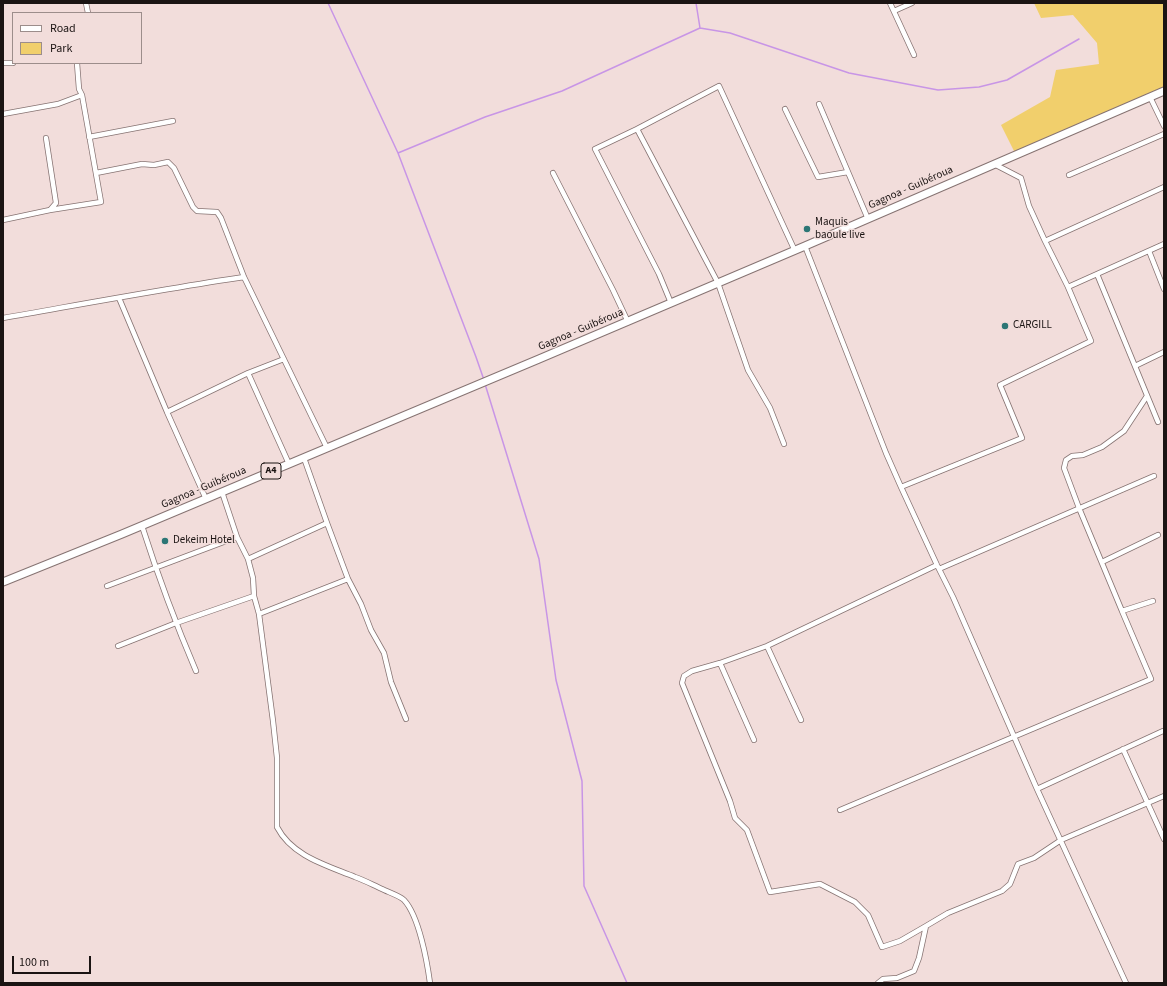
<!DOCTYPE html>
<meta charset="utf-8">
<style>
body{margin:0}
#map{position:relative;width:1167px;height:986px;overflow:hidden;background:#f2dddb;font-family:"Source Sans 3",sans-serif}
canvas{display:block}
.frame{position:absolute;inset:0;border:4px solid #1b1413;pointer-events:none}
.legend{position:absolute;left:12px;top:12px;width:130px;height:52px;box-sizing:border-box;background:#f2dddb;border:1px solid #9c8d8b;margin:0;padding:5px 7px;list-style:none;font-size:12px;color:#1b1413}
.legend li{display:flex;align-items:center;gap:8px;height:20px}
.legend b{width:20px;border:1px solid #9c8d8b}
.scale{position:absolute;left:12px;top:956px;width:79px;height:18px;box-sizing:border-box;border:2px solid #1b1413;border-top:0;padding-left:5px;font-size:12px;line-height:14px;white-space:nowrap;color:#1b1413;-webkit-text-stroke:3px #f2dddb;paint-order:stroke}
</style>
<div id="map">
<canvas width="1167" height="986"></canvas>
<div class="frame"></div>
<ul class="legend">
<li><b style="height:5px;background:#fff"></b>Road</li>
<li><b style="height:11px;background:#f1cf6c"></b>Park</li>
</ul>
<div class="scale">100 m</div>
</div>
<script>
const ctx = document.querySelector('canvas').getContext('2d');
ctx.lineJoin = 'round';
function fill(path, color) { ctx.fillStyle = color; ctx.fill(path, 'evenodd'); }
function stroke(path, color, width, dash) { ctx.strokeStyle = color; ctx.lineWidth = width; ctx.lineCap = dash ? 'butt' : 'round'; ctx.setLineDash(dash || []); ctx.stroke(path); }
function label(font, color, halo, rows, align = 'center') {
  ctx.font = font + ' "Source Sans 3",sans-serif'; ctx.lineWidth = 3; ctx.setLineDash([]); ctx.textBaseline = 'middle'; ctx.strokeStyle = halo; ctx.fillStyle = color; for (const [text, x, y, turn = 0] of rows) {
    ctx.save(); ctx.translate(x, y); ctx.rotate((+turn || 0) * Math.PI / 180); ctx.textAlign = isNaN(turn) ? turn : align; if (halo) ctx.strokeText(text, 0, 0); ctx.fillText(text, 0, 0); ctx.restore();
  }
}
const green = new Path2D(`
 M1034,3H1164V90L1015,153L1001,125L1050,97L1056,70L1099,64L1097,43L1073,15L1041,18Z`);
const stream = new Path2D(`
 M328,3L398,153L476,357L484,380
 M700,28L730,33L849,73L938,90L979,87L1007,80L1079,39
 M398,153L485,117L562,91L700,28L696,3
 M485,384L539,559L556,680L582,781L584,886L627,983`);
const minor = new Path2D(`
 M86,3L88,13
 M890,3L914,55
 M894,11L912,3
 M3,63H13
 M1150,97L1164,126
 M819,104L868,219
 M785,109L818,177L848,172
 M3,114L58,104L82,95
 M637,129L719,86L795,251
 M89,137L173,121
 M994,164L1021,178L1029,206L1045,241L1164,187
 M96,173L142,164L154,165L168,162L174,168L193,207L197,211L217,212L221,218L244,277L327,448
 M553,173L613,290L628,322
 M1069,175L1164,134
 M50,210L101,202L82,95L79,89L77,63
 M3,220L50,210L56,203L46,138
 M805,246L886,453L901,487L937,565L953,597L1037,789L1126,983
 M1149,251L1164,289
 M1097,274L1158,422
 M1068,287L1164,244
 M119,298L167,412L206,499
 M671,303L659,274L595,149L637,129L718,283L748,370L770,408L784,444
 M3,318C83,304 163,289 244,277
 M1135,366L1164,352
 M248,373L289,464
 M1147,396L1124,431L1102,447L1083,455L1072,456L1066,460L1064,468L1079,508L1122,611L1153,601
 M167,412L248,373L284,359
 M304,458L327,523L348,579L361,604L371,630L384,653L391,682L406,719
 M901,487L1022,438L1000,385L1091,341L1068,287L1045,241
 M222,492L237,537L248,559L253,578L254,596L259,614L273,721L277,758V827C292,856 326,865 355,877C364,880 373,885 382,889C388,892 400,896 404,900C419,916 427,961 430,983
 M142,526C158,576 175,622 196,671
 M248,559L327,523
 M1102,562L1158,535
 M939,569L1154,476
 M107,586L237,537
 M259,614L348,579
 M118,646L176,623L254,596
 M767,646L801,720
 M720,663L754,740
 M1123,749L1164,839
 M1037,789L1163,731
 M840,810L1151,679L1122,611
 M926,926L900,941L882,947L868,915L855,902L820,884L770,892L747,830L735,818L730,801L682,683L684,676L692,671L720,663L767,646L937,565
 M878,983L883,979L897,978L914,971L919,958L926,926L948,913L1002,891L1010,884L1018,864L1034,858L1061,840L1164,796`);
const primary = new Path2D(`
 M3,582L122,534L539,359L805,246L1164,91`);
const markers = [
 [807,229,4,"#2c7675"],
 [1005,326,4,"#2c7675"],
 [165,541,4,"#2c7675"]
];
const shields = [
 [271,471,20]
];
const shieldNames = [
 ["A4",271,471]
];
const streetNames = [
 ["Gagnoa - Guibéroua",911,188,-24],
 ["Gagnoa - Guibéroua",581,330,-23],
 ["Gagnoa - Guibéroua",204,488,-23]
];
const poiNames = [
 ["Maquis",815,223],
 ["baoule live",815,236],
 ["CARGILL",1013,326],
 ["Dekeim Hotel",173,541]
];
fill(green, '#f1cf6c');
stroke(stream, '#c895e6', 1.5);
stroke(minor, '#867372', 6);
stroke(primary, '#867372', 9);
stroke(minor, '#fff', 4.5);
stroke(primary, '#fff', 7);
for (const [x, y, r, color] of markers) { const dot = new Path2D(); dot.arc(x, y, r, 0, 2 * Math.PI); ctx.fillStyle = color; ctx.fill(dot); stroke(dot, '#f2dddb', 1.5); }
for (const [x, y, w] of shields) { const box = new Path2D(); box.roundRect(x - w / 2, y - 8, w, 16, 3); ctx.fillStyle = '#f2dddb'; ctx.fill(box); stroke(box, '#1b1413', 1); }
label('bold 10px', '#1b1413', null, shieldNames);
label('11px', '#1b1413', '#f2dddb', streetNames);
label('11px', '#1b1413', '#f2dddb', poiNames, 'left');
</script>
